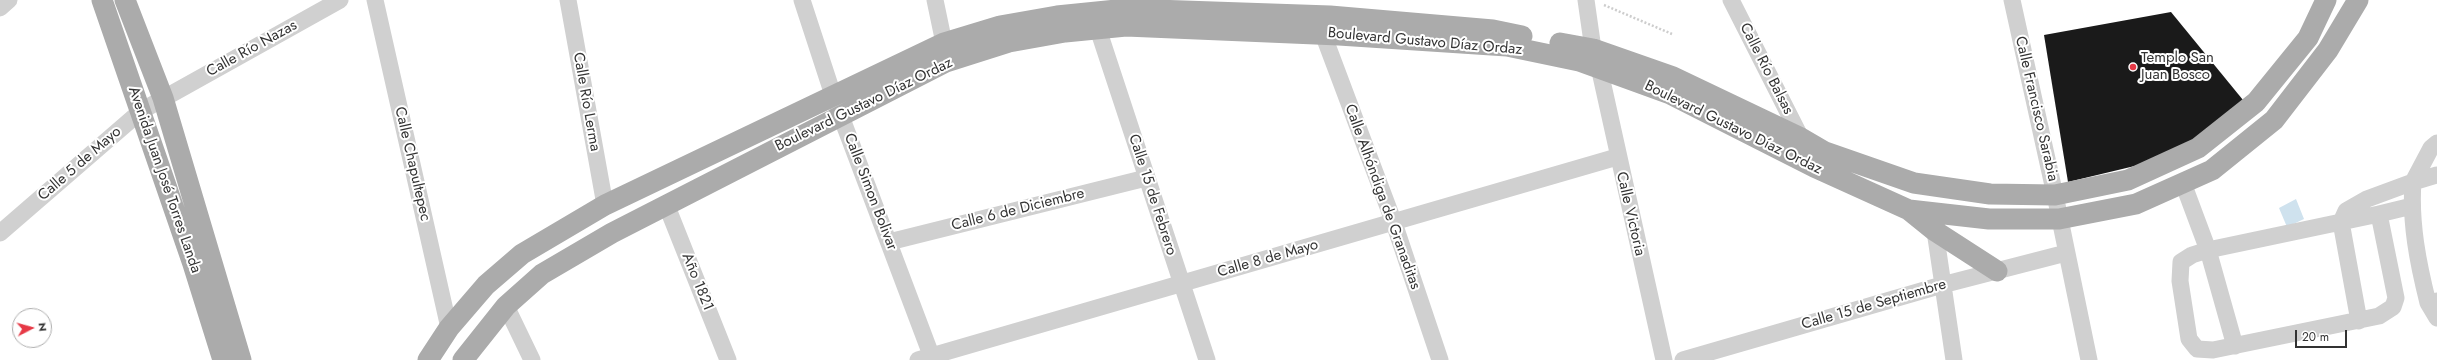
<!DOCTYPE html>
<meta charset="utf-8">
<style>
body{margin:0}
#map{position:relative;width:2437px;height:360px;overflow:hidden;background:#fff;font-family:Jost,sans-serif}
canvas{display:block}
.north{position:absolute;left:12px;top:308px;width:40px;height:40px;box-sizing:border-box;background:#fff;border:1px solid #adadad;border-radius:50%;rotate:84deg;font-size:11px;font-weight:700;line-height:16px;text-align:center;color:#333}
.north::after{content:'';display:block;margin:auto;width:14px;height:18px;background:#e63946;clip-path:polygon(50% 0,100% 100%,50% 72%,0 100%)}
.scale{position:absolute;left:2295px;top:330px;width:52px;height:18px;box-sizing:border-box;border:2px solid #333;border-top:0;padding-left:5px;font-size:12px;line-height:14px;white-space:nowrap;color:#333;-webkit-text-stroke:3px #fff;paint-order:stroke}
</style>
<div id="map">
<canvas width="2437" height="360"></canvas>
<div class="north">N</div>
<div class="scale">20 m</div>
</div>
<script>
const ctx = document.querySelector('canvas').getContext('2d');
ctx.lineJoin = 'round';
function fill(path, color) { ctx.fillStyle = color; ctx.fill(path, 'evenodd'); }
function stroke(path, color, width, dash) { ctx.strokeStyle = color; ctx.lineWidth = width; ctx.lineCap = dash ? 'butt' : 'round'; ctx.setLineDash(dash || []); ctx.stroke(path); }
function label(font, color, halo, rows, align = 'center') {
  ctx.font = font + ' Jost,sans-serif'; ctx.lineWidth = 4; ctx.setLineDash([]); ctx.textBaseline = 'middle'; ctx.strokeStyle = halo; ctx.fillStyle = color; for (const [text, x, y, turn = 0] of rows) {
    ctx.save(); ctx.translate(x, y); ctx.rotate((+turn || 0) * Math.PI / 180); ctx.textAlign = isNaN(turn) ? turn : align; if (halo) ctx.strokeText(text, 0, 0); ctx.fillText(text, 0, 0); ctx.restore();
  }
}
const water = new Path2D(`
 M2296,199L2304,219L2287,227L2279,208Z`);
const building = new Path2D(`
 M2171,12L2243,100L2193,140L2143,164L2068,182L2044,35Z`);
const path = new Path2D(`
 M1604,5L1672,34`);
const minor = new Path2D(`
 M375,0L449,328
 M568,0L605,205
 M802,0L833,95L933,360
 M935,0L944,43
 M1586,0L1593,49
 M1731,0L1801,138
 M2012,0L2055,195L2089,360
 M0,8L9,0
 M1098,29L1207,360
 M1323,34L1394,223L1440,360
 M1599,67L1664,360
 M2437,175L2413,182C2410,223 2418,263 2428,303L2437,301
 M2183,183L2208,250L2235,346
 M666,204L728,360
 M2379,214L2396,298L2393,307L2379,316L2213,350L2197,349L2189,339L2180,281L2181,262L2192,255L2208,250Z
 M2379,214L2412,206
 M1935,231L1954,360
 M0,233L141,111L340,0
 M889,242L1146,178
 M2428,303L2437,318
 M506,306L532,360
 M2359,321L2341,222L2346,211L2367,199L2413,182L2431,148L2437,143
 M918,360L1617,157
 M1683,360L1942,285L2066,253`);
const major = new Path2D(`
 M102,0L193,264L223,360
 M125,0L163,98L241,360
 M1560,43L1593,49L1673,77L1801,138L1825,152L1914,183L1990,194L2055,195L2128,180L2198,148L2256,102L2308,38L2326,0
 M1909,210L1935,231L1997,271
 M428,360L449,328L486,285L522,254L605,205L944,43L1000,26L1057,16L1126,9L1330,16L1493,30L1522,36
 M463,360L506,306L542,274L612,233L946,62L1009,42L1065,32L1126,26L1339,35L1507,46L1579,61L1670,94L1814,167L1909,210L1989,219H2059L2136,204L2212,170L2274,120L2328,50L2358,0`);
const markers = [
 [2133,67,4,"#e63946"]
];
const streetNames = [
 ["Boulevard Gustavo Díaz Ordaz",1425,42,5],
 ["Calle Río Nazas",252,49,-29],
 ["Calle Río Balsas",1766,69,63],
 ["Calle Río Lerma",586,102,80],
 ["Boulevard Gustavo Díaz Ordaz",864,105,-26],
 ["Calle Francisco Sarabia",2036,109,77],
 ["Boulevard Gustavo Díaz Ordaz",1733,128,26],
 ["Calle 5 de Mayo",80,164,-41],
 ["Calle Chapultepec",412,164,77],
 ["Avenida Juan José Torres Landa",164,180,71],
 ["Calle Simon Bolivar",870,192,69],
 ["Calle 15 de Febrero",1152,195,72],
 ["Calle Alhóndiga de Granaditas",1382,197,70],
 ["Calle 6 de Diciembre",1018,210,-14],
 ["Calle Victoria",1630,214,77],
 ["Calle 8 de Mayo",1268,259,-16],
 ["Año 1821",697,282,68],
 ["Calle 15 de Septiembre",1874,305,-16]
];
const poiNames = [
 ["Templo San",2141,58],
 ["Juan Bosco",2141,75]
];
fill(water, '#cfe2ee');
fill(building, '#1a1a1a');
stroke(path, '#cdcdcd', 2.5, [2, 2]);
stroke(minor, '#d0d0d0', 17);
stroke(major, '#ababab', 21);
for (const [x, y, r, color] of markers) { const dot = new Path2D(); dot.arc(x, y, r, 0, 2 * Math.PI); ctx.fillStyle = color; ctx.fill(dot); stroke(dot, '#fff', 1.5); }
label('15px', '#333', '#fff', streetNames);
label('15px', '#333', '#fff', poiNames, 'left');
</script>
